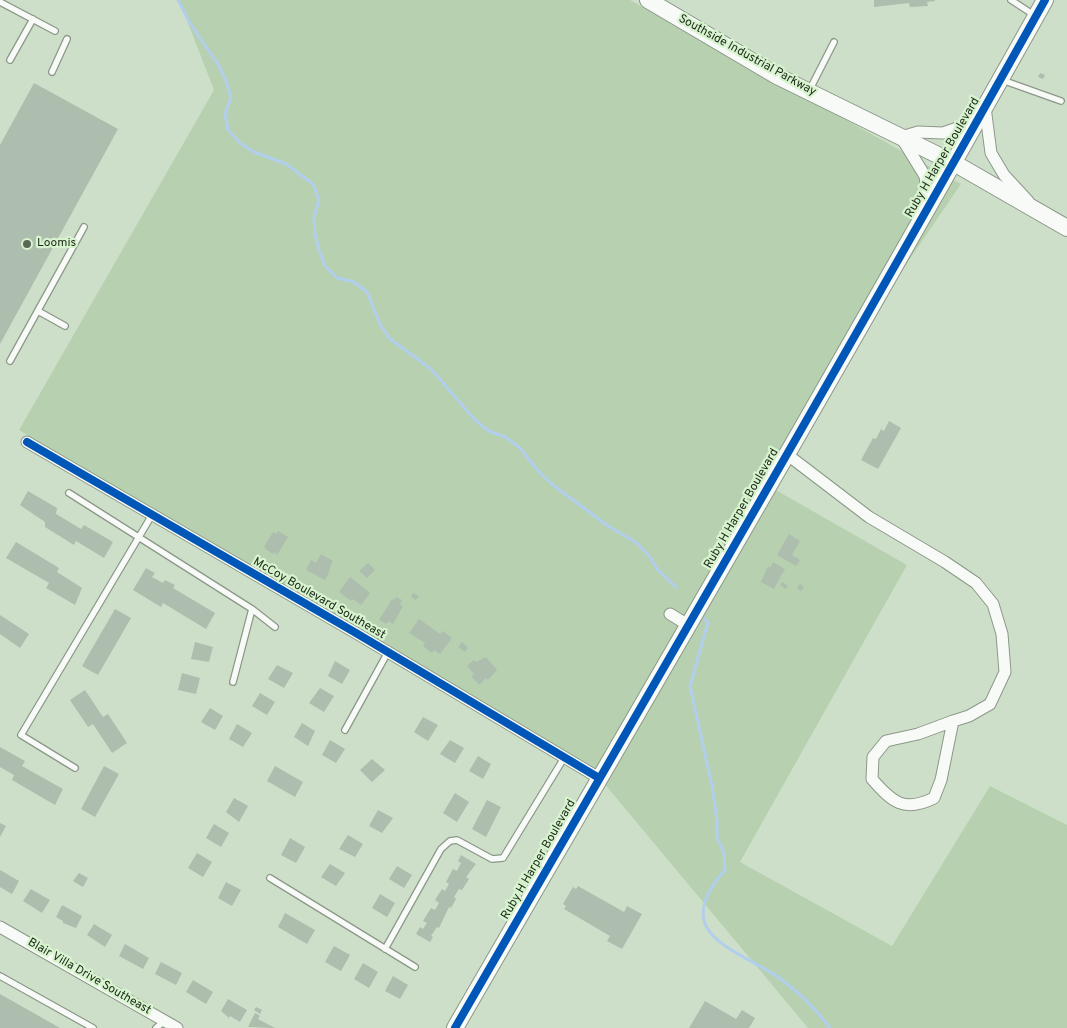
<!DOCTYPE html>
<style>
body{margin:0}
canvas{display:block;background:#cedfc9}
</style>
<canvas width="1067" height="1028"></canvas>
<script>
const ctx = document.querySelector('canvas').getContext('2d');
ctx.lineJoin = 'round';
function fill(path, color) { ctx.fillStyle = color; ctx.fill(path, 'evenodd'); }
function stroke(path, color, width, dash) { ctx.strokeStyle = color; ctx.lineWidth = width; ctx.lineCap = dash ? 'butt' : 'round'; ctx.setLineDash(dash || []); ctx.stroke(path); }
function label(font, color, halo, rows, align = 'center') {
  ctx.font = font + ' Overpass,sans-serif'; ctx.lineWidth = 4.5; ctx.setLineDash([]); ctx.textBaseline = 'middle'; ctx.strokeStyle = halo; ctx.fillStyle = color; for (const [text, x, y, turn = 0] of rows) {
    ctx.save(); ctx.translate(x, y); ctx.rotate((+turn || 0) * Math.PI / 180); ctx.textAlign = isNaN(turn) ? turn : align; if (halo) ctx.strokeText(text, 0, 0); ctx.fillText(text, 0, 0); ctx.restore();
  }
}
const green = new Path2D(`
 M179,0H630L961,184L839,363L767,485L907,565L740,862L892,946L990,786L1067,825V1028H808L603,782L283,591L19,430L214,90Z`);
const stream = new Path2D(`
 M178,0L190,23L219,66L226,81L231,98L225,114L228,130L240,143L254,152L286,164L313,184L319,200L314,217L315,234L319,250L325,266L337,278L354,282L367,292L380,324L389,338L431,369L475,420L489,431L505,437L519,447L540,473L553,485L608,526L637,543L649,556L658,570L676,587
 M704,618L708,622L690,686L712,786L717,820V837L724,853L725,870C669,933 732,947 778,977C798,991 816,1009 830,1028`);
const building = new Path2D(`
 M874,0H935V1L927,2L928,6L910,7L909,3L874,7Z
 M1040,73L1045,75L1043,79L1038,77Z
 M34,83L118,129L0,344V145Z
 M889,421L901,428L878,469L861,460L873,438L876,439L881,429L884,431Z
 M28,491L57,508L56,514L81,529L84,525L113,542L104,558L76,541L74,545L45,527V522L20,505Z
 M278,531L288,537L277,555L274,552L273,554L265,549L266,548L264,547L273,532L276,534Z
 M789,534L800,541L792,555L800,560L796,566L777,555Z
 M16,542L59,568L57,572L82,588L75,605L46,588L49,583L6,558Z
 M321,554L333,561L329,569L330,570L325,580L306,570L311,560L316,563Z
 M773,562L785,569L774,589L761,582L768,566L770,568Z
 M368,563L375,570L367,578L359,571Z
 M146,568L155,573L152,577L163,583L165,580L175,585L173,588L215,613L206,629L163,603L161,607L133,590Z
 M350,577L370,593L361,605L353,599L351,601L339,592Z
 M782,582L788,586L786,589L780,585Z
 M800,584L804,587L801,591L797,588Z
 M413,593L419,596L416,600L411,597Z
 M396,597L402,600L400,605L403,606L393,624L388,621L387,624L379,620L392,599L394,600Z
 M115,609L131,618L98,675L82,666Z
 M0,615L29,634L20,648L0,634Z
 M419,619L440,634L443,631L452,638L440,654L434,650L432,653L423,646L425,643L409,633Z
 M195,642L213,647L209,662L191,659Z
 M462,642L468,648L465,652L458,647Z
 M486,657L497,670L488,680L486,678L479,685L471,676L474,674L467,666L474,660L476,662Z
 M335,661L350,670L342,684L328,676Z
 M277,665L293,673L284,688L268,679Z
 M182,673L200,678L196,694L178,690Z
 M320,688L334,696L324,712L309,703Z
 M85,690L103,717L108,714L127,743L112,753L93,724L88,727L70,700Z
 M260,693L275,702L267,715L252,706Z
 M210,708L223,716L215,730L201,722Z
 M423,717L438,725L428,741L414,732Z
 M302,723L315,731L308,746L294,737Z
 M237,724L252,733L243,747L229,739Z
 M330,740L345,749L336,763L322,755Z
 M450,740L464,748L455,763L440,754Z
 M0,747L25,761L22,766L63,789L55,805L12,780L14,775L0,767Z
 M478,756L491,764L483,779L469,771Z
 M372,759L385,770L372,782L360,770Z
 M104,766L119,774L95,817L81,809Z
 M275,766L303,782L295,797L267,781Z
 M455,793L469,802L457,822L443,813Z
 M234,798L248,806L239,822L226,812Z
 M487,800L501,807L486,837L472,829Z
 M378,810L393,818L382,833L369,826Z
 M0,823L6,826L0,837Z
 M214,824L229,833L221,847L206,838Z
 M348,835L363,844L355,857L339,849Z
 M290,838L305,847L296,863L281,855Z
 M197,853L212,862L203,877L188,868Z
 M461,855L476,864L466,877L469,879L462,890L459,889L454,897L456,899L451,908L449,907L439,928L437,927L431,936L433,937L430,942L416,934L420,927L423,929L427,923L423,921L431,908L435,910L439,903L435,900L442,889L445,891L449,884L446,882L453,869L457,871L461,863L458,861Z
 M330,864L345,873L336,886L321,877Z
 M397,866L412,875L404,888L389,879Z
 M0,870L19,881L12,894L0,887Z
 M79,873L88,878L83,887L73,881Z
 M226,882L241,890L232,906L218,898Z
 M578,886L624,912L627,906L642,914L622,949L607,941L610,936L564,909L566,906L563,904L573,887L576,889Z
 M31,889L50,900L42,913L23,901Z
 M380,894L395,903L387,917L372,908Z
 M62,905L82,916L76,928L63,923V921L56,917Z
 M285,913L315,930L307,944L278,927Z
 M94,924L112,935L105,947L87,935Z
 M125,944L149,958L143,969L119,956Z
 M334,946L350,955L341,971L325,962Z
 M161,962L182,973L176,985L155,974Z
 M363,963L378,972L369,988L354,979Z
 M393,976L408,985L400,999L385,991Z
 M193,980L213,992L206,1004L186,992Z
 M0,994L60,1028H0Z
 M228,999L247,1010L240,1022L230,1016L229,1018L221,1011Z
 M705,1001L736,1019L742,1010L755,1018L749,1028H689Z
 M256,1007L262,1010L260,1014L254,1010Z
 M255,1013L260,1016L258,1019L275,1028L248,1027Z`);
const lane = new Path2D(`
 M1011,0L1034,15
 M0,2L55,31
 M10,60L33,19
 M52,72L67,39
 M1002,80L1061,101
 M809,91L834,42
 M38,311L65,326
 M10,361L84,227
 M69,493L252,609L275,627
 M233,682L252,609
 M345,730L388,652
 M75,768L21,735L152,515
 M270,878L415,967
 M385,949L441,849L450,841L457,840L492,859L503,858L564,758
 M0,976L93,1028
 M156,1028L165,1021`);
const street = new Path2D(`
 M985,107L991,153L1004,175L1028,201
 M925,209L927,192L925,176L901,137L918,132L943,133L966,125L977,115
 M27,442L356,633L599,778
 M785,457L793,459L869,517L945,562L976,583L993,604L1002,634L1005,672L990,704L969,716L953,721
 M670,614L688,625
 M953,721L941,780L934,798C904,813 892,802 872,779L873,757L886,741L918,734Z
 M0,927L177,1028`);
const secondary = new Path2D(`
 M648,0L777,76L954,163L1067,228
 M455,1028C653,686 852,345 1045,0`);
const cycleway = new Path2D(`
 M27,442L356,633L599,778
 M455,1028C653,686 852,345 1045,0`);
const markers = [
 [27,244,5,"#5b6857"]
];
const streetNames = [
 ["Southside Industrial Parkway",747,56,29],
 ["Ruby H Harper Boulevard",943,158,-60],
 ["Ruby H Harper Boulevard",742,509,-60],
 ["McCoy Boulevard Southeast",319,599,30],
 ["Ruby H Harper Boulevard",539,860,-60],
 ["Blair Villa Drive Southeast",89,977,30]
];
const poiNames = [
 ["Loomis",37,244]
];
fill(green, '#b7d1b0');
stroke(stream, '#b1cfed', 3);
fill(building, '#adbdae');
stroke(lane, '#8b9888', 8);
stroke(street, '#8b9888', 13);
stroke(secondary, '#8b9888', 18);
stroke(lane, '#f8faf7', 5.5);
stroke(street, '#f8faf7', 11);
stroke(secondary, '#f8faf7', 16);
stroke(cycleway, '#0057b8', 8);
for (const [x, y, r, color] of markers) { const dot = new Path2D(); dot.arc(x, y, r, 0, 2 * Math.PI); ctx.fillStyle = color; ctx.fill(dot); stroke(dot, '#d7f4ce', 2); }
label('12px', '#1d281a', '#d7f4ce', streetNames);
label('12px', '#1d281a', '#d7f4ce', poiNames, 'left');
</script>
